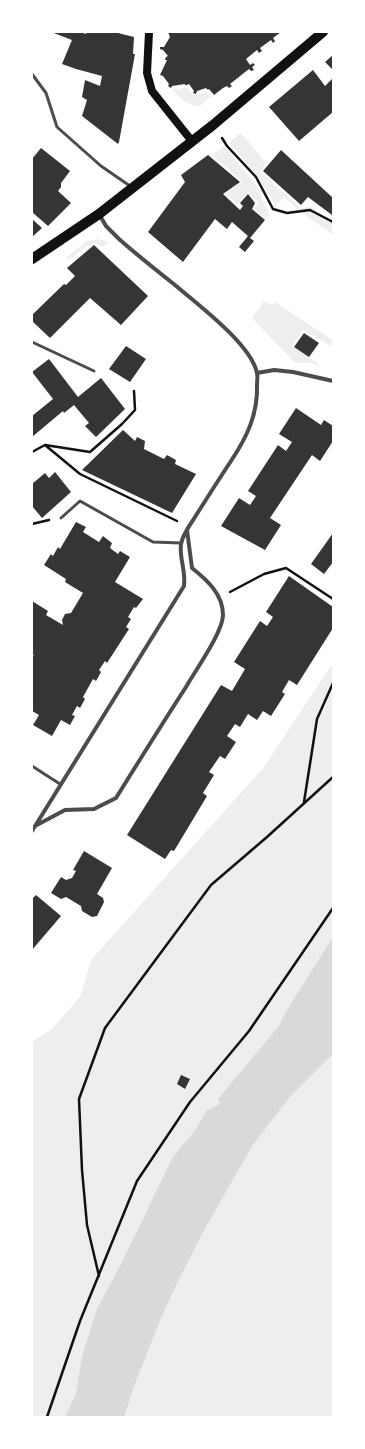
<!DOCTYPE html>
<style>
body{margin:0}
#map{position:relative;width:365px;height:1449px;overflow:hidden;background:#fff;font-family:"Golos Text",sans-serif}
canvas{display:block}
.frame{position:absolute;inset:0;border:33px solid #fff;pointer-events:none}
</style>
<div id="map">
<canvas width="365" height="1449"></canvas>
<div class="frame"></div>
</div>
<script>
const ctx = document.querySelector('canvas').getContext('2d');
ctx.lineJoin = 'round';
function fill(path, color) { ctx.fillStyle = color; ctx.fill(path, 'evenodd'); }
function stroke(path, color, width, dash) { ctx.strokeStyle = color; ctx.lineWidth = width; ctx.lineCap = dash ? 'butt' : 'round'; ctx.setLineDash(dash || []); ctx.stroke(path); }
const green = new Path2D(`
 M188,88L194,96L206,92L211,96L200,106C185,105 181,99 172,89Z
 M241,133L266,163L260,172L301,208L311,207L333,223V235L302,213L284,197L276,207L259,179L229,142Z
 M224,146L256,185L269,214L266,219L254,209L257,205V201L248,192L238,204L225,194L242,181L212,155Z
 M98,239L108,242L104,247L95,243L87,246L69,260L66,258L87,241Z
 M264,301L272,305L275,302L333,340V347L303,330L292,346L319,364L318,366L312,363H295L252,318Z
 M333,663V1417H32V1042L53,1028L80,997L91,960L264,767Z`);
const water = new Path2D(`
 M333,937V1054L288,1099L252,1146L203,1232L177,1283L161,1318L134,1386L124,1417H65L76,1394L82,1356L97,1309L121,1264L173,1157L196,1129L207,1110L220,1104L218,1099L279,1026L287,1010Z`);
const building = new Path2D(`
 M51,32H80L86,34L87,32H114L134,37L133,54H135L119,142L118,144L82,116L87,100L82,97L85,80L100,86L102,76L76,69L62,64L72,40Z
 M168,32H281L273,38L275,41L273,43L271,40L260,48L262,51L259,53L257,50L246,59L250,65L253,63L255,65L252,67L254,70L251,71L249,69L230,84L232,86L229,88L227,86L223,88L214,95L209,89L208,90L206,88L197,91L196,94L193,93L194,91L189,84L187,85H185V84L172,86L171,88L168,86L169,84L163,76L160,75L167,60H165L166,57L168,56L163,50L160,49V47H164L170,37Z
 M333,55V70L325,62Z
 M313,70L325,86L333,78V112L299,141L269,107Z
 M41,148L70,171L61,183V187L58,191L71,203L48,226L32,212V159Z
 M281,150L333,198V214L332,215L308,197L301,205L263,171Z
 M208,155L240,182L223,194L240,210L243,206L240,203L248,194L255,203L252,209L265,220L250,238L254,241L245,252L239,247L248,236L232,222L227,229L215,219L183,262L148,232L185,182L181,175Z
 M32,219L42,228L32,237Z
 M94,245L148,296L121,325L90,298L50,338L32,321V315L64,284L66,285L75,276L67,268Z
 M304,333L319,343L309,357L294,347Z
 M126,346L146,359L130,382L109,369Z
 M49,359L78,397L101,378L125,409L96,437L85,426L89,423L74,405L64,413L63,411L32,437V416L53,399L32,372Z
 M296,408L321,425L324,420L333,426V441L320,461L312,455L270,518L281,525L265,550L221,526L239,498L250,505L256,496L248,491L278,445L286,451L292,442L279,434Z
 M123,430L135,441L137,437L145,441L144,449L164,459L167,455L176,460L175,464L196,474L172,513L82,470Z
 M55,472L71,492L42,518L32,506V484L45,473L49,478Z
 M76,522L86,527L83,532L99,542L103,536L112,543L110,548L118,554L120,551L130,557L115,582L143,599L136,608L134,607L128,617L131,619L126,627L129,629L107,663L105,661L99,670L101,672L96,681L93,679L83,697L85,699L80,708L77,706L72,715L75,716L70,725L61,720L52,736L33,725L39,715L32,711V657L34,655L32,654V601L48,611L46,615L63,625L62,620L65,614L71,613L83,593L65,582L66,579L44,565L51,554L53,556L58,547L60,549Z
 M333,533V562L324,574L311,564Z
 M289,576L333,607V628L297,685L289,680L282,692L285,694L271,716L263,711L257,720L248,714L240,727L235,724L227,736L236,742L225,759L220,756L209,772L214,775L203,793L207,796L174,851L171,850L165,859L127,835L221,685L232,691L245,669L234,662L260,621L267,626L273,617L266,612Z
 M84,851L112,868L97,894L103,898L104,902L97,916L92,917L82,911L81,906L66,897L61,899L51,893L61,877L66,880L72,878L76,871L73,870Z
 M36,895L61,916L32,950V899Z
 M181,1075L190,1079L185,1089L177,1084Z`);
const path = new Path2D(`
 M222,138L227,146L256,177L273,209L287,213L310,210L333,222
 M45,445L80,474L177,521
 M32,452L45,445L90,452L122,424L135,410L134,391
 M32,524L49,520
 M230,592L264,574L286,568L333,599
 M304,802L317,719L333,683
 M99,1276L87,1225L82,1170L79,1099L105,1028L211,885L267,837L333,777
 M47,1417L80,1321L137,1181L190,1102L249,1031L333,908`);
const service = new Path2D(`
 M32,74L46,93L57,127L101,166L130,186
 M32,342L94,371
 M61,518L80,501L153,542L181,543
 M32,766L60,784`);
const minor = new Path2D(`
 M257,373L274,370L293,372L333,381
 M35,826L65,810L94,809L116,798C139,761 162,724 186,687C195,671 223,632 223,615C223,594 207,580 192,568L187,530
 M32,831L184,586C186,570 179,558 181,544C183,534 190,525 195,517C207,498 219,479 231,461C247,437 258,414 257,385C257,381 258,377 257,373C251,344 197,304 175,285C156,270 137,255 119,239L106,226L99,214`);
const secondary = new Path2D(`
 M149,32L147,73L152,91L191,140`);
const primary = new Path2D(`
 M32,259L99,214L213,125L323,32`);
fill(green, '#eee');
fill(water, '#d9d9d9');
fill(building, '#353535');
stroke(path, '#111', 2.5);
stroke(service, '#4c4c4c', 3);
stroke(minor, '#4c4c4c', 4);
stroke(secondary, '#111', 8);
stroke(primary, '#111', 10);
</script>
